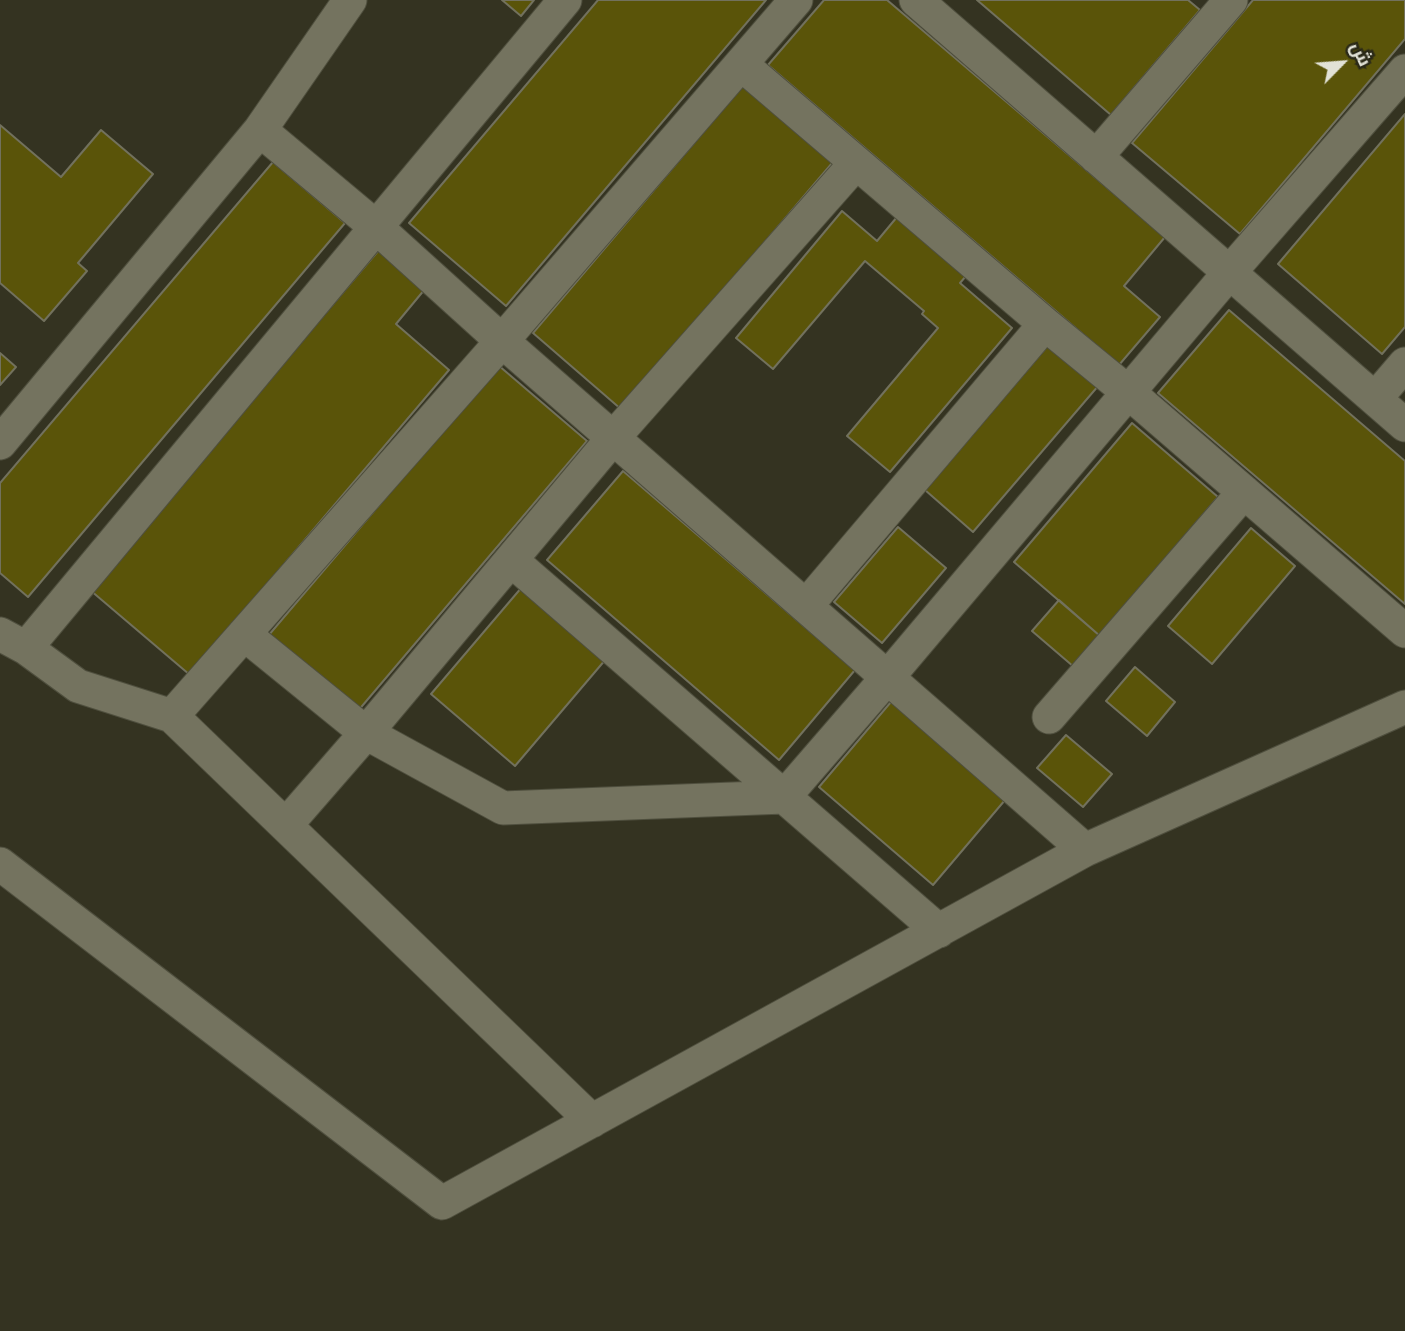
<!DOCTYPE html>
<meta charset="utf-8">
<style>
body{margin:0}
#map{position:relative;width:1405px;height:1331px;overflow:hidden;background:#343321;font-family:"Roboto Condensed",Cairo,sans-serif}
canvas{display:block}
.north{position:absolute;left:1307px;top:28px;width:70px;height:70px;-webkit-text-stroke:5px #2a2917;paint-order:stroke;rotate:65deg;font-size:19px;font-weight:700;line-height:28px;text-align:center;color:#e2e2d6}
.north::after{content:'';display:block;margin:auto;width:24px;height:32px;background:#e2e2d6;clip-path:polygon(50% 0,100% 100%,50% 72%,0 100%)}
</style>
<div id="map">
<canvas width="1405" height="1331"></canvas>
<div class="north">ش</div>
</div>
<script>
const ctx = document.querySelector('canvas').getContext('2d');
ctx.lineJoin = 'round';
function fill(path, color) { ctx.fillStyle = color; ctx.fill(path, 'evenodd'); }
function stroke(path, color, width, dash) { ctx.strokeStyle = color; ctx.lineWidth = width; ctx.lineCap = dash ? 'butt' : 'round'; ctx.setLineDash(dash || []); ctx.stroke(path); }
const building = new Path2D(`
 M502,0H534L521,16Z
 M598,0H766L506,306L409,223Z
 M824,0H887L1165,237L1124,286L1160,317L1119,365L768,65Z
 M977,0H1188L1200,10L1111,115Z
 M1253,0H1405V39L1240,234L1132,143Z
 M743,85L833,162L622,410L533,333Z
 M1405,114V327L1382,354L1278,264Z
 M0,125L61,177L101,130L153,174L78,263L87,271L44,321L0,283Z
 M273,162L345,223L28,597L0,573V483Z
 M842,211L877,241L897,217L966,276L960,283L1012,328L890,472L847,436L938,328L922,314L924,311L865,261L773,369L736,338Z
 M379,250L425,289L396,324L449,370L190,675L90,590Z
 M1229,310L1405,461V604L1158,393Z
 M1050,343L1099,385L973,532L925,490Z
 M0,353L16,367L0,385Z
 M498,365L587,441L357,712L268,636Z
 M1132,423L1218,497L1100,636L1014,562Z
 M623,471L855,670L779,760L547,560Z
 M898,527L946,568L882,643L834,602Z
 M1251,528L1295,566L1212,664L1168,626Z
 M522,587L606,659L515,766L431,694Z
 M1059,600L1100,636L1074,667L1032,631Z
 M1135,667L1175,702L1147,736L1106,701Z
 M896,696L1011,793L933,885L819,787Z
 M1066,735L1112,774L1083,807L1037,768Z`);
const minor = new Path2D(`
 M916,0L1405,425
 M741,64L1045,324L1128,392L1405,631
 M260,130L376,227L502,341L1085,850
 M1096,157L1231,0
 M1375,399L1405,364
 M0,443L260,130L350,0
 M511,560L939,931
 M806,606L1045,324
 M0,634L26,648L78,686L172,716L592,1121
 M244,634L366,733L503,808L784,797L887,678L1229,273L1405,71
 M26,648L565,0
 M172,716L502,341L796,0
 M1049,717L1244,492
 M286,825L366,733L613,438L856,163
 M0,864L442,1203L1085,850L1405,707`);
fill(building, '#5a5409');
stroke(building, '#72715d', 2);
stroke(minor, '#4f4f3e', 35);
stroke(minor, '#74735f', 33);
</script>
